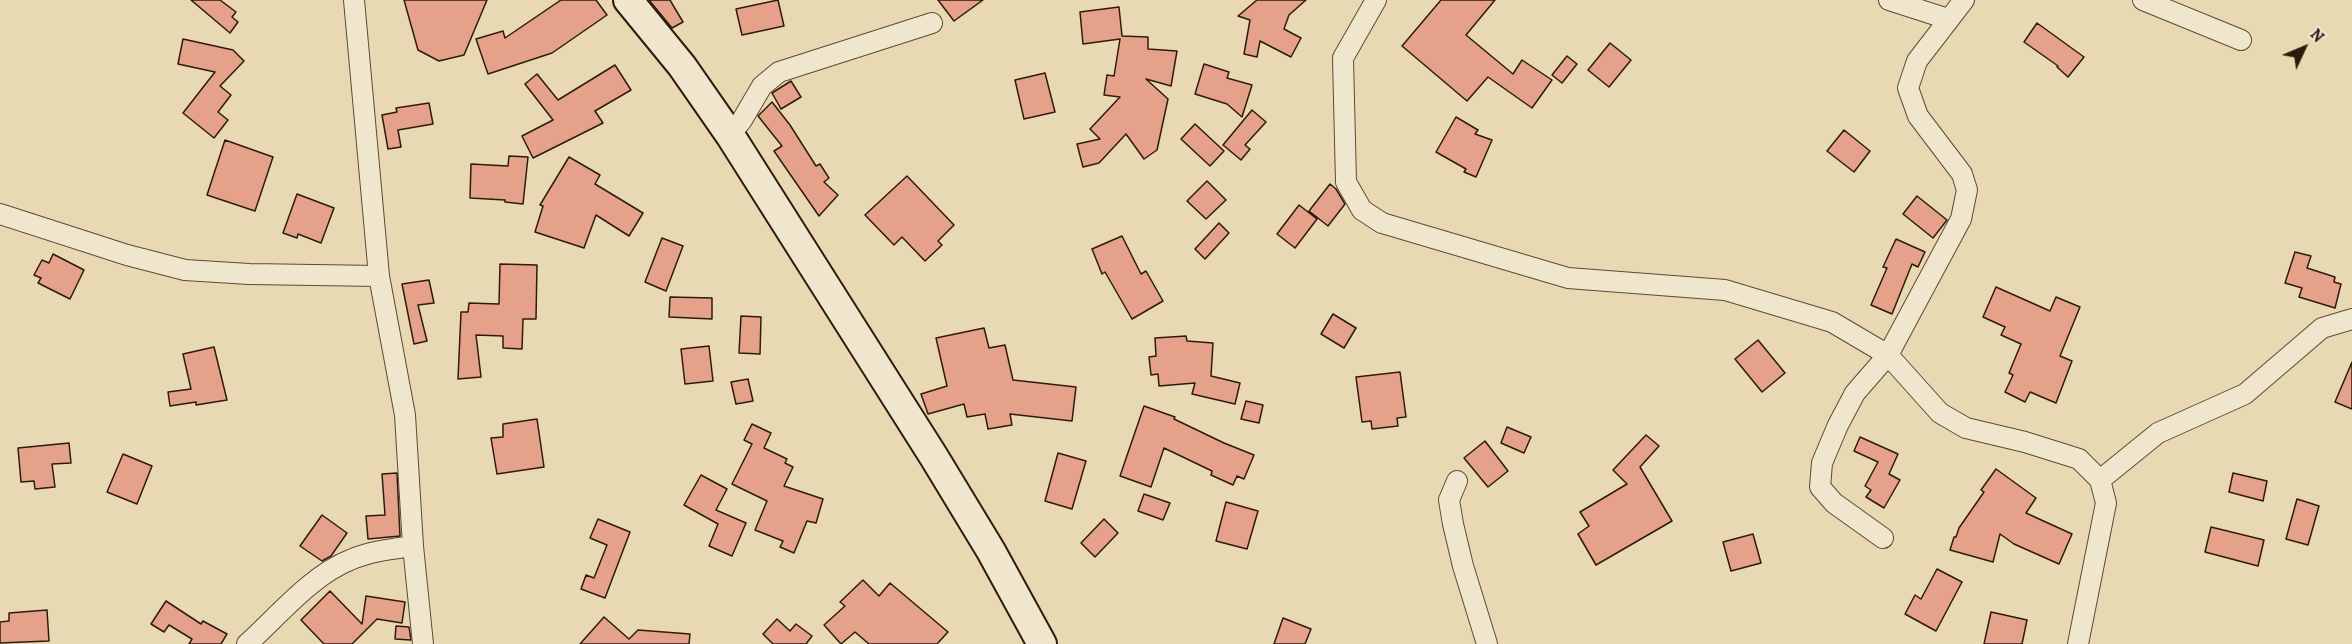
<!DOCTYPE html>
<style>
body{margin:0}
#map{position:relative;width:2352px;height:644px;overflow:hidden;background:#e8d9b3;font-family:Alegreya,serif}
canvas{display:block}
.north{position:absolute;left:2274px;top:18px;width:60px;height:60px;-webkit-text-stroke:4px #f0e6ce;paint-order:stroke;rotate:46deg;font-size:16px;font-weight:700;line-height:24px;text-align:center;color:#2e1b0e}
.north::after{content:'';display:block;margin:auto;width:21px;height:27px;background:#2e1b0e;clip-path:polygon(50% 0,100% 100%,50% 72%,0 100%)}
</style>
<div id="map">
<canvas width="2352" height="644"></canvas>
<div class="north">N</div>
</div>
<script>
const ctx = document.querySelector('canvas').getContext('2d');
ctx.lineJoin = 'round';
function fill(path, color) { ctx.fillStyle = color; ctx.fill(path, 'evenodd'); }
function stroke(path, color, width, dash) { ctx.strokeStyle = color; ctx.lineWidth = width; ctx.lineCap = dash ? 'butt' : 'round'; ctx.setLineDash(dash || []); ctx.stroke(path); }
const building = new Path2D(`
 M191,0H220L236,12L232,17L238,22L230,33Z
 M404,0H487L464,55L439,61L418,50Z
 M561,0H596L607,15L552,53L488,74L476,39L503,31L505,38Z
 M649,0H670L683,22L672,28Z
 M778,0L784,26L742,35L736,9Z
 M938,0H983L954,21Z
 M1257,0H1306L1289,15L1284,29L1301,38L1291,57L1260,41L1257,57L1244,54L1250,20L1238,16Z
 M1441,0H1495L1466,35L1513,74L1522,60L1552,80L1532,108L1488,77L1467,101L1402,46Z
 M1119,7L1122,36L1148,37V49L1177,51L1171,86L1146,79L1168,99L1157,150L1144,159L1126,134L1099,163L1083,167L1077,144L1100,139L1090,129L1120,97L1104,95L1107,75L1114,76L1120,39L1083,44L1080,12Z
 M2037,23L2084,57L2068,77L2057,67L2058,66L2024,42Z
 M183,39L233,50L244,61L220,86L231,95L218,112L228,120L214,138L183,113L215,72L178,64Z
 M1610,43L1631,60L1609,87L1588,70Z
 M1567,56L1577,64L1562,83L1552,75Z
 M1204,64L1229,72L1227,78L1252,85L1242,117L1227,104L1195,94Z
 M615,65L631,90L595,111L603,123L533,158L522,136L553,120L525,84L537,74L558,100Z
 M1045,73L1055,112L1024,119L1015,80Z
 M791,81L801,97L781,109L772,93Z
 M772,102L790,125L816,166L820,164L829,178L824,182L838,195L819,216L774,151L782,146L758,116Z
 M429,103L433,124L398,130L401,147L388,149L382,115L397,112L396,108Z
 M1252,110L1266,122L1245,145L1250,149L1241,160L1223,145Z
 M1456,117L1478,130L1475,134L1492,140L1476,177L1464,172L1466,169L1436,152Z
 M1195,124L1224,151L1210,166L1181,139Z
 M1844,130L1870,151L1854,172L1827,151Z
 M225,140L273,157L255,211L207,195Z
 M509,156L528,157L523,204L505,202V200L470,198L471,164L508,166Z
 M569,157L600,175L595,184L643,213L629,236L596,215L584,248L535,232L543,206L540,205Z
 M907,176L954,225L938,241L942,245L925,261L902,237L894,245L865,215Z
 M1207,181L1226,200L1206,219L1187,201Z
 M1330,184L1336,189L1345,204L1328,226L1309,211Z
 M297,194L334,208L321,243L298,234L297,238L283,233Z
 M1917,196L1947,220L1933,238L1903,214Z
 M1299,205L1317,219L1295,248L1277,234Z
 M1219,223L1229,233L1205,259L1195,249Z
 M1122,236L1141,274L1146,271L1163,301L1132,319L1105,272L1102,274L1092,249Z
 M662,238L683,246L666,291L645,282Z
 M1896,239L1925,252L1918,267L1912,264L1892,314L1871,305L1887,268L1883,267Z
 M2295,252L2311,256L2307,268L2335,277L2334,282L2341,284L2335,308L2299,297L2302,288L2285,283Z
 M53,254L84,270L70,299L38,283L41,278L34,275L42,260L49,263Z
 M500,264L537,265L536,319H523L522,349L503,348V336L476,335L481,377L458,379L461,312H468L469,303L499,304Z
 M429,280L434,303L418,305L427,341L414,344L402,284Z
 M1996,287L2050,311L2056,297L2080,307L2060,356L2072,361L2056,403L2030,392L2025,402L2005,392L2013,375L2009,373L2021,344L2001,335L2005,327L1983,317Z
 M670,297L712,298V319L669,317Z
 M1333,314L1356,328L1344,348L1321,334Z
 M741,316L761,317L760,354L739,353Z
 M984,328L989,348L1005,345L1013,380L1076,387L1072,421L1010,414L1012,425L988,429L985,414L967,417L964,404L928,414L921,394L947,386L936,338Z
 M1186,336L1187,341L1213,343L1211,376L1240,383L1235,404L1192,394L1195,383L1159,386L1158,374L1151,375L1149,357L1156,356L1155,338Z
 M1758,340L1785,373L1762,392L1735,359Z
 M709,346L713,381L685,384L681,349Z
 M214,347L227,400L196,405V402L170,406L168,392L191,389L183,354Z
 M2352,362V409L2335,402Z
 M1400,372L1406,417L1397,418L1398,426L1372,429L1371,421L1362,422L1356,377Z
 M748,379L753,401L736,404L731,382Z
 M1246,401L1263,405L1259,423L1241,419Z
 M1144,406L1175,417L1174,419L1224,443L1254,455L1244,479L1237,476L1233,485L1211,475L1212,471L1164,448L1151,487L1120,476Z
 M537,419L544,467L497,474L491,438L503,437V424Z
 M752,424L771,433L764,448L787,459L785,463L793,467L784,486L823,499L816,523L807,521L794,553L780,547L783,541L755,530L767,501L732,484L752,444L744,440Z
 M1507,427L1531,437L1524,453L1501,443Z
 M1646,435L1659,446L1640,467L1672,521L1596,565L1578,534L1589,526L1580,512L1627,484L1613,470Z
 M1860,437L1898,454L1889,474L1900,480L1884,508L1866,497L1871,490L1865,486L1878,462L1854,451Z
 M1485,441L1508,471L1488,487L1464,458Z
 M69,443L71,463L52,464L55,487L35,489L34,481L21,482L18,448Z
 M1058,453L1086,461L1072,509L1045,501Z
 M123,454L152,466L137,504L107,492Z
 M1996,469L2036,498L2026,513L2072,534L2059,564L2014,544L2000,534L1993,562L1950,550L1954,537H1956L1959,528L1984,492L1981,490Z
 M397,473L400,536L368,539L366,516L385,515L382,474Z
 M2233,473L2267,481L2263,501L2229,492Z
 M701,475L727,489L716,510L746,523L732,556L709,546L718,524L684,505Z
 M1144,494L1170,503L1163,520L1138,511Z
 M2297,499L2319,506L2308,545L2286,539Z
 M1226,502L1258,511L1247,549L1216,541Z
 M322,515L347,533L331,556L322,561L300,546Z
 M598,519L630,532L605,598L581,589L586,575L594,578L607,545L590,538Z
 M1104,519L1118,533L1095,557L1081,543Z
 M2211,527L2264,540L2258,566L2205,552Z
 M1753,534L1761,563L1731,571L1723,542Z
 M1937,569L1962,582L1936,631L1905,614L1915,595L1921,599Z
 M863,580L879,596L890,583L948,632L937,644H869L855,632L841,644L824,625L845,606L840,602Z
 M330,591L362,624L366,596L405,602L402,623L377,619L352,644H324L301,620Z
 M166,601L201,624L203,621L227,634L221,644H189L192,639L169,625L164,632L151,624Z
 M47,610L49,641L0,643V622L9,621V613Z
 M1991,612L2027,620L2022,644H1984Z
 M604,617L629,639L638,630L690,634L689,644H580Z
 M1283,618L1311,629L1305,644H1274Z
 M777,619L790,631L796,624L812,636L806,644H773L763,634Z
 M396,626L409,627L411,640L395,639Z`);
const minor = new Path2D(`
 M354,0L379,276L405,415L413,546L423,644
 M1376,0L1343,58L1346,182L1362,210L1382,223L1568,278L1725,290L1832,322L1888,355L1940,413L1966,428L2025,442L2079,459L2100,480L2106,503L2078,644
 M1889,0L1948,19
 M2143,0L2241,40
 M730,135L742,120L762,86L779,72L932,23
 M0,214L127,255L185,270L249,274L379,276
 M2100,480L2158,433L2245,394L2322,328L2352,319
 M1457,481L1449,500L1453,524L1463,566L1487,644
 M1883,538L1834,503L1820,487L1822,463L1838,425L1855,393L1888,355L1961,219L1967,190L1962,174L1918,116L1908,88L1917,61L1964,0
 M247,644C278,616 312,575 350,560C371,551 392,549 413,546`);
const secondary = new Path2D(`
 M628,0L682,66L730,135L934,457L991,551L1042,644`);
fill(building, '#e5a189');
stroke(building, '#2e1b0e', 1.5);
stroke(minor, '#5c4a37', 22);
stroke(secondary, '#2e1b0e', 32);
stroke(minor, '#f0e6ce', 20);
stroke(secondary, '#f0e6ce', 28);
</script>
